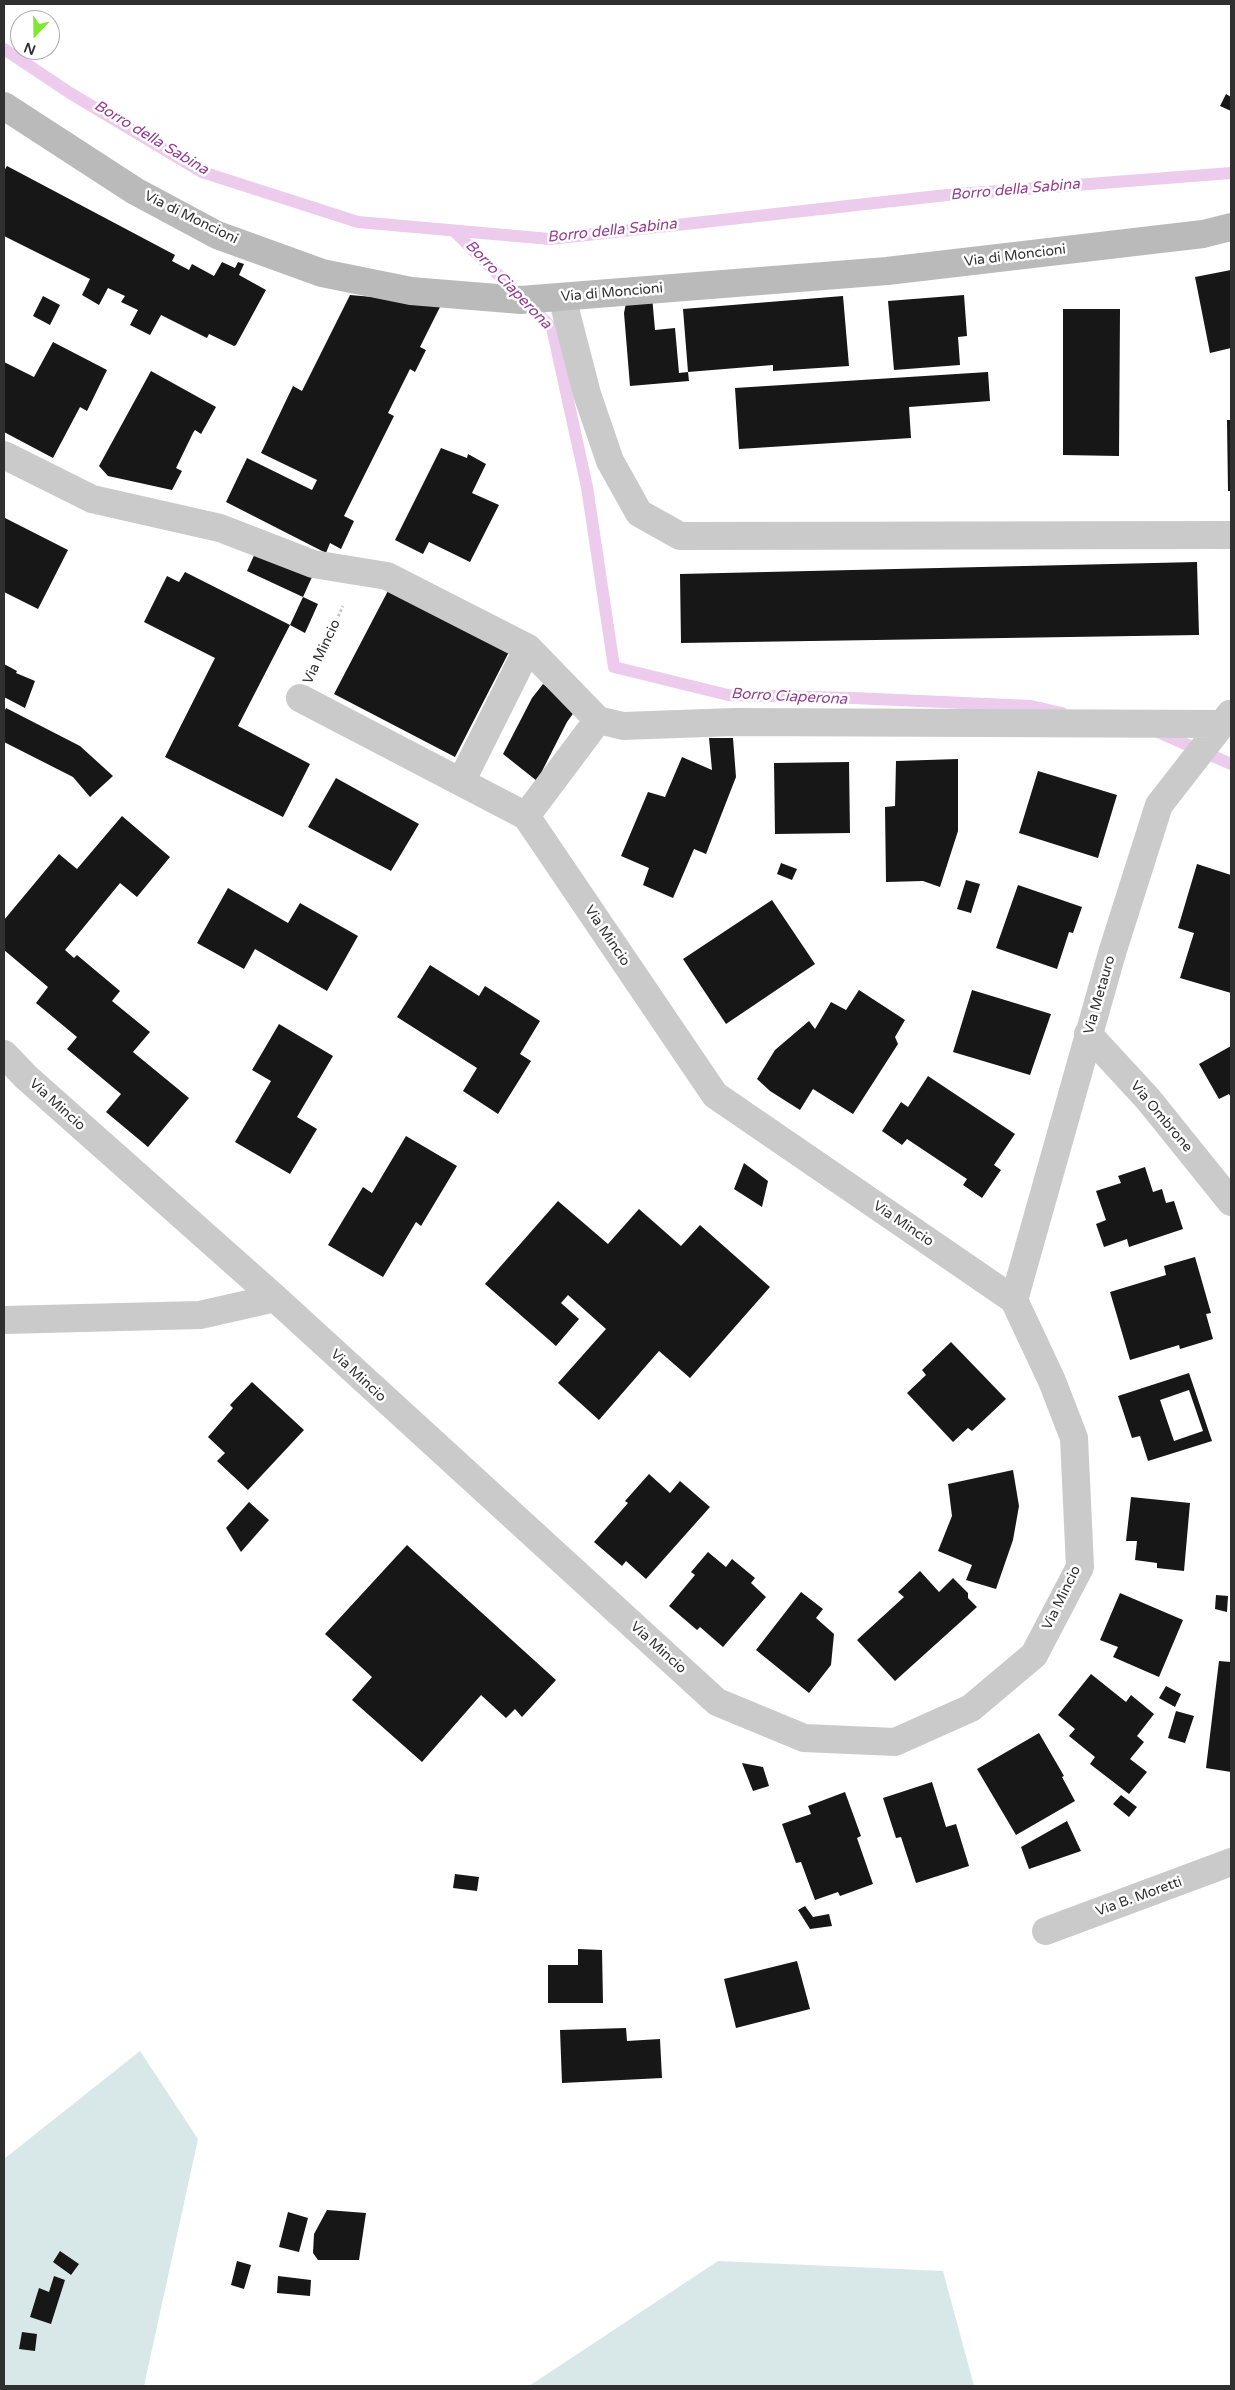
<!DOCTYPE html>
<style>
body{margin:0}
#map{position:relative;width:1235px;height:2390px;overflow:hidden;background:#fff;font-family:"Varela Round",sans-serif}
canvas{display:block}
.frame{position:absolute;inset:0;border:5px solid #303030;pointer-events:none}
.north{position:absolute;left:10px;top:10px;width:50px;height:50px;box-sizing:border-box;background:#fff;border:1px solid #acacac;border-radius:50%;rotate:201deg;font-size:14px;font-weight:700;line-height:20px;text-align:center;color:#303030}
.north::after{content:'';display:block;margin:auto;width:18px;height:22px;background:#81e832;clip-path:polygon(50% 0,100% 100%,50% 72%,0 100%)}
</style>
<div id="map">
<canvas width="1235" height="2390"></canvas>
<div class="frame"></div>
<div class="north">N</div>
</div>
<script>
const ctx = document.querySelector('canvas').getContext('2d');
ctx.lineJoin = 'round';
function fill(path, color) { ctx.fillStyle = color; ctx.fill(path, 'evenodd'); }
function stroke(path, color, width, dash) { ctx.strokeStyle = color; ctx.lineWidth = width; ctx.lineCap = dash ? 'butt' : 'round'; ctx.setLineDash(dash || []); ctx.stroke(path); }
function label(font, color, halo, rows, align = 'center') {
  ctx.font = font + ' "Varela Round",sans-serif'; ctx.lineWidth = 5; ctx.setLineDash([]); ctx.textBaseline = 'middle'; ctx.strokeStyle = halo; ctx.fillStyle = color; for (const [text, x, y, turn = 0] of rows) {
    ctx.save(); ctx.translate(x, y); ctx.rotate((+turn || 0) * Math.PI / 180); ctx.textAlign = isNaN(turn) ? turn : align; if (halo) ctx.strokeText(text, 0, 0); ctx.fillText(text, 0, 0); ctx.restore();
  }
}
const green = new Path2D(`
 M140,2051L198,2139L144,2386H4V2159Z
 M718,2261L943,2271L974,2386H529Z`);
const stream = new Path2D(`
 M4,49L70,93L202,172L358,222L550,239L947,195L1231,173
 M454,231L552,328L587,487L614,667L728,695L853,698L1031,706L1062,713
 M1158,732L1231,764`);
const building = new Path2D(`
 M1226,94L1231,97V111L1220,106Z
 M7,166L175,255L172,261L189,270L192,264L214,276L222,262L235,268L238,262L244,264L239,275L266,290L236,345L234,346L209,334L207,338L161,315L150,335L130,325L138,310L121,302L125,296L108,288L99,305L82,295L90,279L4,236V171Z
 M1231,270V348L1210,353L1195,277Z
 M350,295L442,303L420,347L426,350L415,372L410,369L388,413L394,416L344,516L354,521L341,549L330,543L326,553L226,502L247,458L312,490L317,480L261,453L293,386L302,391Z
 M964,295L967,336L958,337L960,365L894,370L888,301Z
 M43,296L60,305L50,325L33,316Z
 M652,296L655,330L675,328L679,373L688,372L689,381L630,386L624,313L627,298Z
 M843,296L849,366L773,371V365L688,372L683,309Z
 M1063,309H1120L1119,456L1063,455Z
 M53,342L107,370L87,411L80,407L53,458L4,432V362L34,377Z
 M151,371L216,407L201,434L195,430L193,433L176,468L182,471L172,490L108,476L99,466Z
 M988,372L990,401L909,407L911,438L739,449L735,388Z
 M1227,420H1231V491H1228Z
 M441,448L467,458L468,454L486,464L472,493L499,505L470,562L429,542L423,554L395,540Z
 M5,518L68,550L38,609L4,592Z
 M256,551L312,577L303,597L318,604L305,633L290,625L303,597L247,571Z
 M1197,562L1199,635L681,643L680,574Z
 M185,572L290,625L238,726L310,764L283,817L165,757L215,658L144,622L167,576L179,582Z
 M390,587L510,650L455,757L334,694Z
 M4,664L17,671L16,673L35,681L25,708L4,697Z
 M543,684L577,708L567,722L537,781L503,754L532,698Z
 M6,708L80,746L113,776L90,797L73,777L4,742V712Z
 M709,738H733L736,777L706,854L694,849L673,898L643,885L649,868L621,856L648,792L665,797L682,757L712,770Z
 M958,759V831L940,887L923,881L886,882L885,807L895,806L896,761Z
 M849,762L850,833L775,834L774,763Z
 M1038,771L1117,795L1098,858L1019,833Z
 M336,778L419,824L391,871L308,827Z
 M122,816L170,857L137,897L120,883L65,950L74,958L77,955L120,991L112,1001L150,1032L133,1052L189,1098L148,1147L106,1112L121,1094L67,1049L77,1037L36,1003L48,987L4,950V920L59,854L77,869Z
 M781,863L797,869L792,880L777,874Z
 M1197,864L1231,875V993L1180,978L1194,933L1178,928Z
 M966,880L980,884L971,913L957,909Z
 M1018,885L1082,907L1073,933L1069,932L1057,969L996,948Z
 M228,888L288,923L300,903L358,936L327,991L255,949L244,969L197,943Z
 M772,900L815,964L726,1024L683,959Z
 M430,965L479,996L485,986L540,1021L520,1054L531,1061L498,1114L463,1091L477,1068L397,1017Z
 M859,990L905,1020L895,1037L898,1044L853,1114L813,1089L800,1110L770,1091L757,1079L775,1050L809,1021L815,1029L831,1002L846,1010Z
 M972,990L1051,1014L1030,1075L953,1052Z
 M279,1024L333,1056L297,1117L317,1129L290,1174L235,1142L271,1081L252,1070Z
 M1231,1046V1098L1229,1094L1219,1099L1199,1064Z
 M928,1076L1015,1134L994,1165L1001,1170L982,1198L963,1185L967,1179L907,1139L902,1145L882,1131L901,1102L908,1107Z
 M406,1136L457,1166L421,1226L416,1222L383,1277L328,1245L363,1187L372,1193Z
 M744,1163L768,1181L762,1207L734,1189Z
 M1145,1167L1153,1192L1162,1189L1166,1203L1174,1201L1183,1229L1129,1247L1127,1239L1104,1247L1096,1224L1106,1220L1096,1191L1121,1183L1118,1176Z
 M558,1201L608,1244L639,1209L681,1246L700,1225L770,1287L690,1378L659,1351L599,1420L558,1383L606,1329L568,1295L561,1303L579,1319L556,1346L485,1284Z
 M1195,1257L1211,1313L1206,1314L1213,1339L1180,1349L1179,1345L1130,1360L1110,1292L1166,1275L1164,1266Z
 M951,1342L1006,1399L972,1431L968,1428L953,1442L907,1393L926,1375L922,1370Z
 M1189,1373L1212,1441L1148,1461L1140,1436L1132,1438L1118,1396ZM1189,1390L1203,1431L1174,1441L1160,1400Z
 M252,1382L304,1430L248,1490L217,1461L225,1453L208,1437L233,1408L230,1405Z
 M1013,1470L1019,1506L1013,1540L996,1589L966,1580L972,1565L938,1551L952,1516L948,1484Z
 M649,1474L670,1493L680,1481L710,1507L646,1579L626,1561L622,1566L594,1542L628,1503L625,1501Z
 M1131,1497L1190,1503L1184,1571L1157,1568V1563L1135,1560L1137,1541H1126Z
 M249,1502L269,1520L241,1552L226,1528Z
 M407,1545L556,1680L522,1717L515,1709L506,1718L481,1695L422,1762L352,1700L372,1677L325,1634Z
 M708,1552L726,1567L732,1559L755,1578L751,1583L766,1597L723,1647L700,1627L697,1630L669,1606L695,1575L691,1572Z
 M920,1571L939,1592L953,1578L968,1593V1598L977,1607L895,1681L857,1640L904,1597L898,1592Z
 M801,1592L823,1609L816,1618L834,1634L831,1665L809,1693L756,1650Z
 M1120,1593L1183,1620L1159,1677L1113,1657L1118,1647L1100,1640Z
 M1216,1595L1228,1596L1227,1612L1215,1609Z
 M1219,1661L1231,1662V1772L1206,1768Z
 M1091,1674L1126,1702L1131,1695L1154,1714L1137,1736L1144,1742L1130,1759L1147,1772L1129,1794L1090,1764L1095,1757L1069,1736L1075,1729L1058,1715Z
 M1166,1686L1181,1694L1175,1707L1159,1698Z
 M1176,1711L1194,1716L1185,1743L1168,1738Z
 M1039,1733L1064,1776L1062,1777L1075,1801L1016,1835L977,1769Z
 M742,1763L763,1767L769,1786L753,1791Z
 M932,1782L946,1827L956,1824L969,1866L916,1883L901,1837L896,1838L883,1798Z
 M845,1792L861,1836L857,1838L873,1884L840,1896L838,1892L815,1900L801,1862L796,1863L782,1824L811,1814L808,1806Z
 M1121,1795L1137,1807L1129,1817L1113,1804Z
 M1067,1821L1081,1851L1029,1869L1021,1847Z
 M455,1874L479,1877L477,1891L453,1888Z
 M805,1906L813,1917L829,1914L832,1926L810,1929L798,1910Z
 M578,1949L602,1950L603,2003H548V1965H578Z
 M797,1961L810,2009L736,2028L724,1979Z
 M626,2028L627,2041L660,2039L662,2078L562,2083L560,2030Z
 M327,2210L366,2213L359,2260H318L313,2253L314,2234Z
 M288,2212L308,2218L299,2252L279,2247Z
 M60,2251L79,2264L71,2275L53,2262Z
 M237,2261L251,2265L244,2289L231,2285Z
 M54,2276L65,2280L51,2324L30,2317L39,2288L49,2292Z
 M278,2276L311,2280L310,2296L277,2293Z
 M22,2332L37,2334L35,2351L19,2349Z`);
const path = new Path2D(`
 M315,666L343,606`);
const street = new Path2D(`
 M562,297L587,394L610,461L639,513L680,536L1231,535
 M4,455L92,499L220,528L313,564L387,576L528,648L598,720L623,726L734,722L1223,724
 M461,782L528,648
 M526,816L598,720
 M1088,1034L1148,1099L1231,1202
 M4,1054L26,1077L275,1298L717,1702L804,1738L895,1742L971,1708L1034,1655L1080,1567L1074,1438L1052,1381L1014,1300L715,1095L526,816L300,698
 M1014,1300L1112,953L1159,805L1230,714
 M4,1320L200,1315L275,1298
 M1046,1931L1231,1862`);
const secondary = new Path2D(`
 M4,106L135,191L217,235L322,273L411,291L521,300L887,271L1203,234L1231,227`);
const streetNames = [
 ["Via di Moncioni",191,218,26],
 ["Via di Moncioni",1015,256,-7],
 ["Via di Moncioni",612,293,-5],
 ["Via Mincio",322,652,-65],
 ["Via Mincio",607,936,56],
 ["Via Metauro",1100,995,-74],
 ["Via Mincio",57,1105,42],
 ["Via Ombrone",1161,1117,50],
 ["Via Mincio",903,1224,34],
 ["Via Mincio",358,1376,43],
 ["Via Mincio",1062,1598,-64],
 ["Via Mincio",658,1648,42],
 ["Via B. Moretti",1139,1897,-20]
];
const waterNames = [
 ["Borro della Sabina",151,138,31],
 ["Borro della Sabina",1015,190,-5],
 ["Borro della Sabina",612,231,-6],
 ["Borro Ciaperona",508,285,46],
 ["Borro Ciaperona",789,697,3]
];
fill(green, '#d8e7e8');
stroke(stream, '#edcbec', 12);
fill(building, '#171717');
stroke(path, '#c4c4c4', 3, [2.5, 2.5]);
stroke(street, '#cacaca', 28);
stroke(secondary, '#bababa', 28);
label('14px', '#303030', '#fff', streetNames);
label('italic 15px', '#943c92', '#fff', waterNames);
</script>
